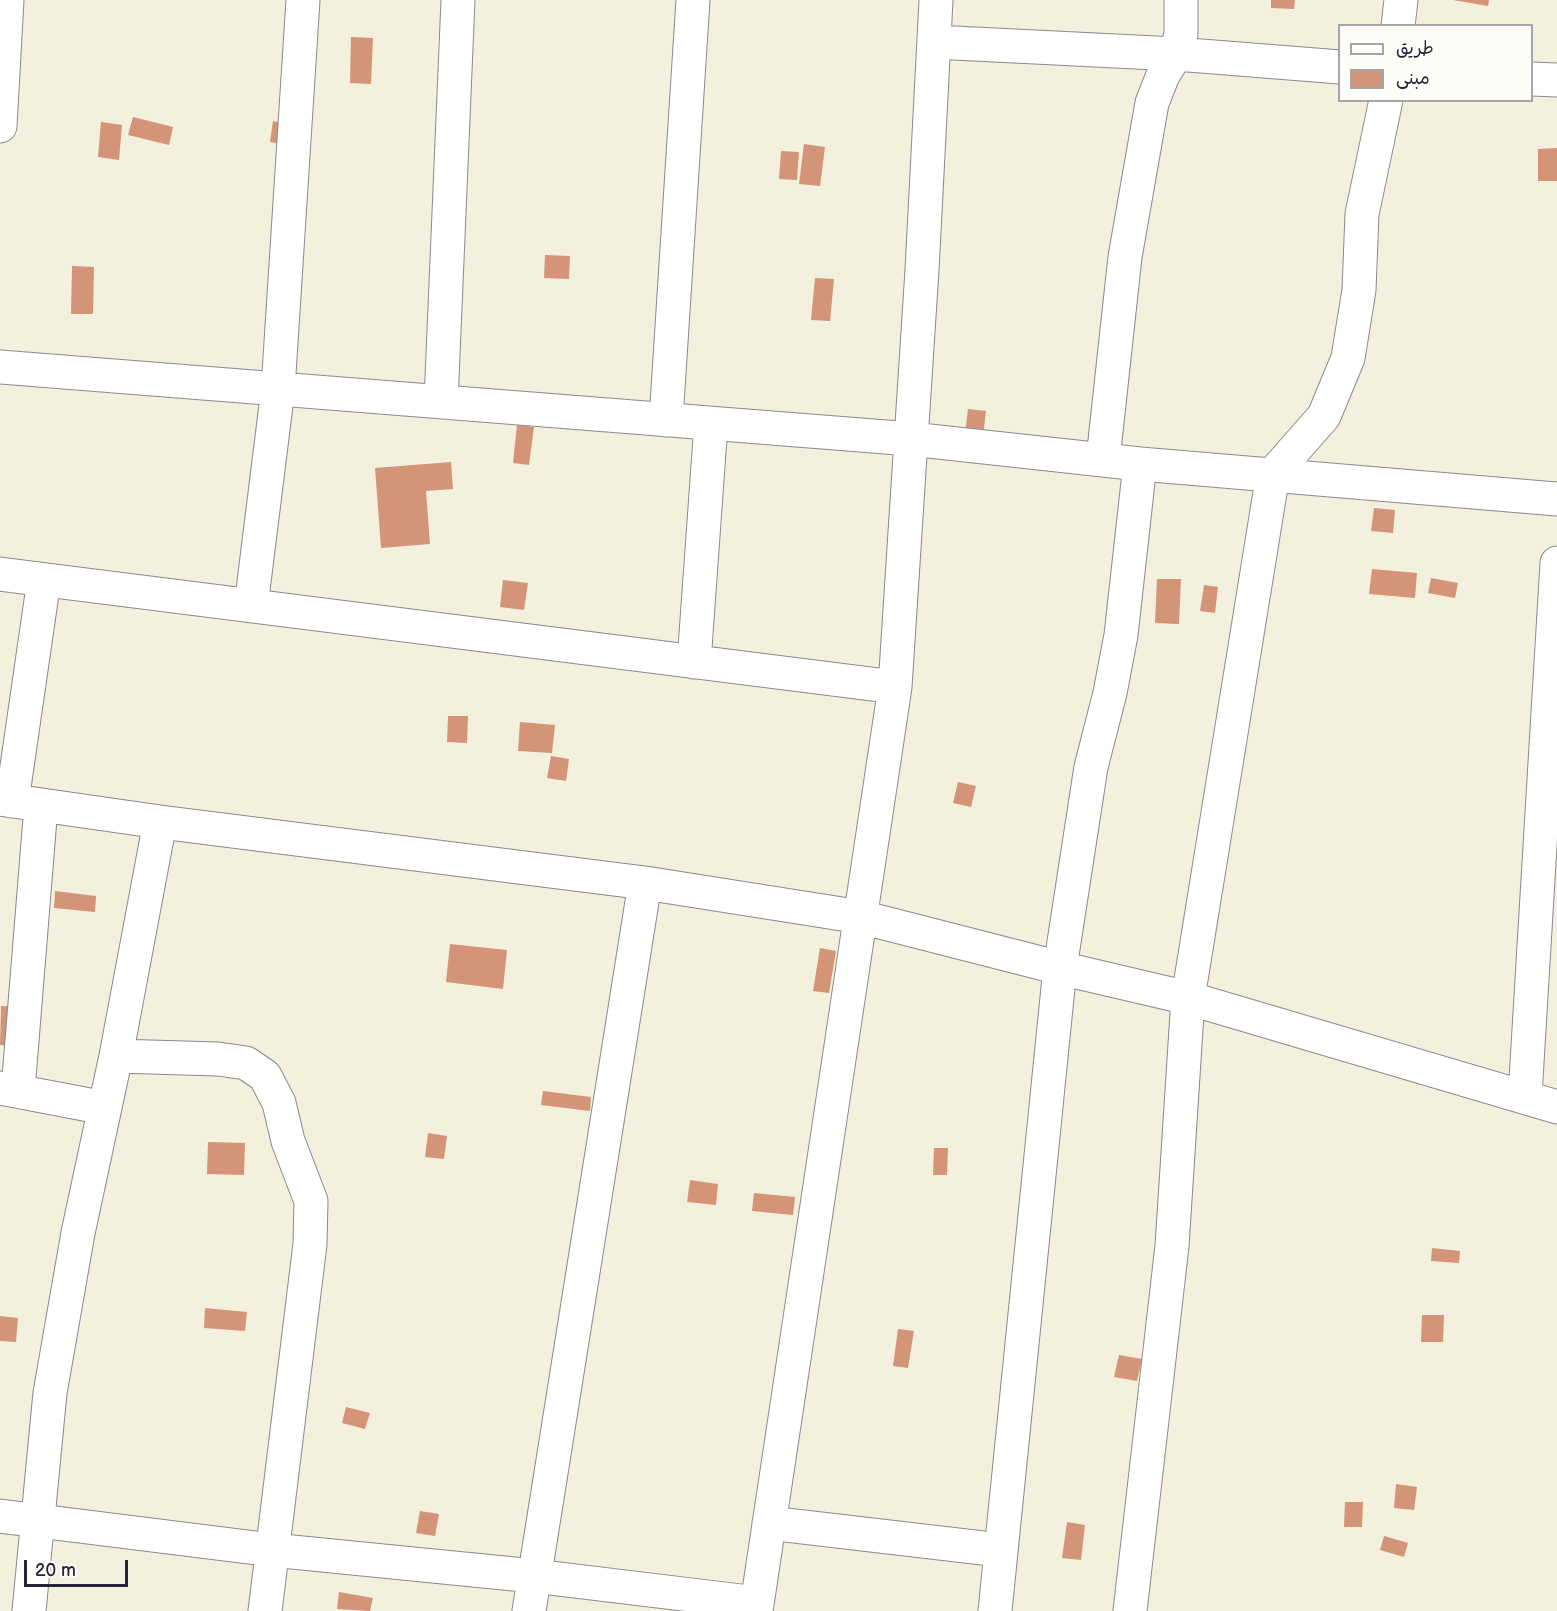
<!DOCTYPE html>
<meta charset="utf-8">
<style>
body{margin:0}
#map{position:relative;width:1557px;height:1611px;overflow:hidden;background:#f3f0dd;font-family:"Balsamiq Sans","Playpen Sans Arabic",sans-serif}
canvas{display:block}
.legend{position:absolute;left:1338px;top:24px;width:195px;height:78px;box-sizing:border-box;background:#fdfcf7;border:2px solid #a5a5ac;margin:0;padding:8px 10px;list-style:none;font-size:18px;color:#22223b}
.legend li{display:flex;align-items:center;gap:12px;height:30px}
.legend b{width:30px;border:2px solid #a5a5ac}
.scale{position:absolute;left:24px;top:1560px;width:104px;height:27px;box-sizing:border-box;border:3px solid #22223b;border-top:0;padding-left:8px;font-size:18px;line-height:21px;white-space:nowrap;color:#22223b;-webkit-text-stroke:4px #fdfcf7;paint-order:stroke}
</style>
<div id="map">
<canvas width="1557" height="1611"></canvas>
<ul class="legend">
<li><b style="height:8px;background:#fff"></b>طريق</li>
<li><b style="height:16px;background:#d39477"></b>مبنى</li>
</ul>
<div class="scale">20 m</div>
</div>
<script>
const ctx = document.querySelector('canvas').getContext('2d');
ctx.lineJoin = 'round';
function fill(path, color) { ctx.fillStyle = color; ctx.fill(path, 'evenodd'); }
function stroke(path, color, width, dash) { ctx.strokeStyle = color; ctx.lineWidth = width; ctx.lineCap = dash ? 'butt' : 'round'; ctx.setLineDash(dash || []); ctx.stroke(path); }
const building = new Path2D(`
 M1271,0H1295L1294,9L1271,8Z
 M1453,0H1489L1488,6Z
 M351,37L373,38L371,84L350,83Z
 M133,117L173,127L169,145L128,135Z
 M273,121L290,124L287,145L270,142Z
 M101,122L122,125L119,160L98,157Z
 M804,144L825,147L820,186L799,184Z
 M1557,148V181H1538V149Z
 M781,151L799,152L797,180L779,179Z
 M545,255L570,256L569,279L544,278Z
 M72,266L94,267L93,314H71Z
 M815,278L834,279L830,321L811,320Z
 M968,409L986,411L983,436L965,434Z
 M517,425L534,427L529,465L513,463Z
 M451,462L453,489L426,491L430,544L381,548L375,468Z
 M1374,508L1395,510L1393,533L1371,531Z
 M1372,569L1417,573L1415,598L1369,594Z
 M1431,578L1458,583L1455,598L1428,593Z
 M1157,579H1181L1179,624L1155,623Z
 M503,580L528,583L524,610L500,607Z
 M1204,585L1218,587L1215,613L1200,611Z
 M448,716H468L467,743L447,742Z
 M520,722L555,725L552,753L518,751Z
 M551,756L569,759L566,781L547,778Z
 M958,782L976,786L971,807L953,803Z
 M55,891L96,896L95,912L54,908Z
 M450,944L507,950L503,989L446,982Z
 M820,948L836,951L829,993L813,991Z
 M1,1006L19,1007L17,1046L0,1045Z
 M543,1091L591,1097L590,1111L541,1105Z
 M428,1133L447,1136L444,1159L425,1157Z
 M208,1142L245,1143L244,1175L207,1174Z
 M934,1148H948L947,1175H933Z
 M690,1180L718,1184L716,1205L687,1202Z
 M754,1193L795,1197L793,1215L752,1211Z
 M1432,1248L1460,1251L1459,1263L1431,1261Z
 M205,1308L247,1312L245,1331L204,1328Z
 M1422,1315H1444L1443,1342H1421Z
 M0,1316L18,1318L16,1342L0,1341Z
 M898,1329L914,1331L908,1368L893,1366Z
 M1119,1355L1142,1359L1137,1381L1114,1377Z
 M346,1407L370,1413L365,1429L342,1423Z
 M1396,1484L1417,1487L1414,1510L1394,1508Z
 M1345,1502H1363L1362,1527H1344Z
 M420,1511L439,1514L435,1536L416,1533Z
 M1067,1522L1085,1525L1081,1560L1062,1558Z
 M1384,1536L1408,1543L1404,1557L1380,1550Z
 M339,1592L373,1598L370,1611L337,1609Z`);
const street = new Path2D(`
 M1398,26L1401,0
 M934,42L1176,54L1340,67
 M1532,79L1557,80
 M0,126L7,0
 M0,367L911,439L1140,464L1557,499
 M441,402L458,0
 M666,420L693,0
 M1103,459L1125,257L1152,103L1163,75L1176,54L1181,34V0
 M0,574L895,687
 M251,606L278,389L303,0
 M694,662L711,424
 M0,799L160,822L645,883L861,917L1060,968L1188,998L1557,1107
 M12,801L44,580
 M116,1056L218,1059L246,1063L265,1076L279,1103L288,1141L311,1201L310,1244L265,1611
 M0,1088L105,1108
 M18,1090L41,806
 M1525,1096L1557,563
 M0,1516L272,1550L534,1576L757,1603
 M769,1523L1000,1550
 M29,1611L50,1393L78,1233L116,1056L160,822
 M529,1611L645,883
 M756,1611L895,687L922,270L936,0
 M995,1611L1060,968L1091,767L1110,693L1121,635L1140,464
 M1130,1611L1172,1246L1188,998L1273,474L1324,416L1348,358L1359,290L1362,214L1386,100`);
fill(building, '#d39477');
stroke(street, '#8a898c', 35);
stroke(street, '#fff', 33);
</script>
